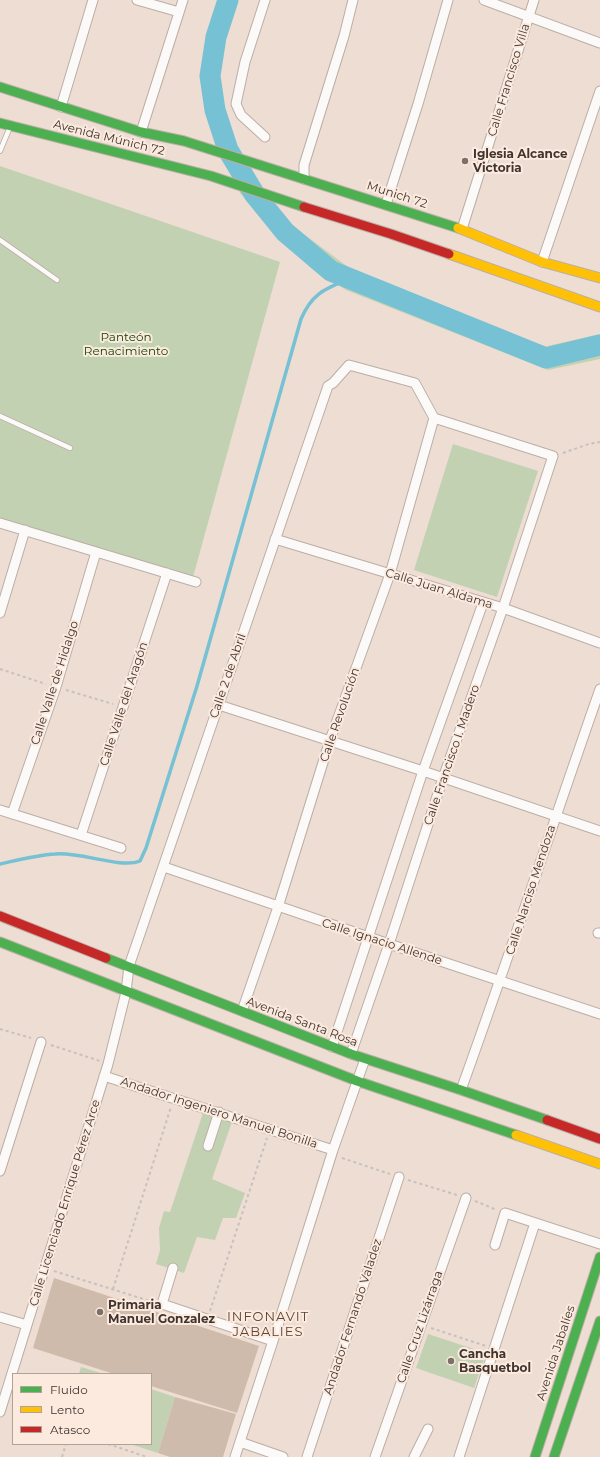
<!DOCTYPE html>
<meta charset="utf-8">
<style>
body{margin:0}
#map{position:relative;width:600px;height:1457px;overflow:hidden;background:#edddd3;font-family:Montserrat,sans-serif}
canvas{display:block}
.legend{position:absolute;left:12px;top:1373px;width:140px;height:72px;box-sizing:border-box;background:#fceadf;border:1px solid #b1a298;margin:0;padding:5px 7px;list-style:none;font-size:12px;color:#40352e}
.legend li{display:flex;align-items:center;gap:8px;height:20px}
.legend b{width:20px;border:1px solid #b1a298}
</style>
<div id="map">
<canvas width="600" height="1457"></canvas>
<ul class="legend">
<li><b style="height:5px;background:#4caf50"></b>Fluido</li>
<li><b style="height:5px;background:#ffc107"></b>Lento</li>
<li><b style="height:5px;background:#c62828"></b>Atasco</li>
</ul>
</div>
<script>
const ctx = document.querySelector('canvas').getContext('2d');
ctx.lineJoin = 'round';
function fill(path, color) { ctx.fillStyle = color; ctx.fill(path, 'evenodd'); }
function stroke(path, color, width, dash) { ctx.strokeStyle = color; ctx.lineWidth = width; ctx.lineCap = dash ? 'butt' : 'round'; ctx.setLineDash(dash || []); ctx.stroke(path); }
function label(font, color, halo, rows, align = 'center') {
  ctx.font = font + ' Montserrat,sans-serif'; ctx.lineWidth = 4; ctx.setLineDash([]); ctx.textBaseline = 'middle'; ctx.strokeStyle = halo; ctx.fillStyle = color; for (const [text, x, y, turn = 0] of rows) {
    ctx.save(); ctx.translate(x, y); ctx.rotate((+turn || 0) * Math.PI / 180); ctx.textAlign = isNaN(turn) ? turn : align; if (halo) ctx.strokeText(text, 0, 0); ctx.fillText(text, 0, 0); ctx.restore();
  }
}
const green = new Path2D(`
 M228,150L261,185L289,223L348,267L543,347L600,334V359L548,370L346,290L311,268L273,232L240,193Z
 M0,166L280,262L193,577L0,519Z
 M453,444L538,471L497,597L414,570Z
 M204,1110L233,1119L212,1179L245,1193L236,1218H223L215,1240L197,1237L184,1273L156,1264L160,1250L159,1228L164,1211L170,1212Z
 M428,1334L486,1353L474,1388L416,1368Z
 M81,1367L104,1374H79Z
 M151,1389L175,1397L158,1453L130,1444H151Z`);
const stream = new Path2D(`
 M0,864C18,860 37,855 55,854C79,851 120,869 140,861L146,848L197,686L301,319C312,293 325,289 349,279`);
const river = new Path2D(`
 M228,0L216,37L210,76L215,110L228,150L255,195L285,232L331,271L546,358L600,345`);
const building = new Path2D(`
 M54,1278L259,1346L237,1413L151,1386V1374H114L33,1348Z
 M175,1397L236,1414L223,1457H170L158,1453Z`);
const path = new Path2D(`
 M563,453L589,444L600,442
 M0,669L46,684
 M66,690L113,704
 M0,1029L31,1038
 M51,1045L100,1061
 M342,1158L390,1174
 M408,1180L457,1195
 M475,1201L497,1210
 M54,1271L153,1302
 M113,1289L171,1107
 M210,1311L267,1138
 M431,1328L486,1346
 M108,1444L147,1457
 M62,1457L66,1444`);
const lane = new Path2D(`
 M0,151L10,127
 M0,240L57,280
 M0,416L70,448`);
const street = new Path2D(`
 M137,0L179,12
 M265,0L245,62L236,104L241,115L265,137
 M484,0L600,43
 M61,107L93,0
 M141,132L183,0
 M304,179V165L344,36L353,0
 M386,204L418,104L448,0
 M462,229L534,0
 M542,262L600,91
 M0,523L196,582
 M275,539L503,608L600,643
 M0,613L25,530
 M219,705L423,771L600,831
 M0,810L121,848
 M12,814L56,687L96,552
 M81,835L167,573
 M164,867L389,944L600,1014
 M598,933H600
 M242,1011L278,907L330,740L390,574L434,418
 M332,1047L423,771L483,603
 M104,1076L333,1150
 M461,1090C509,957 553,823 600,689
 M208,1146L219,1112
 M0,1171L41,1042
 M495,1245L505,1213L600,1244
 M173,1268L162,1304L273,1341
 M0,1317L27,1325
 M0,1412L108,1064L126,992L129,966L328,386L333,383L349,365L415,383L434,418L553,456L503,608L443,778L389,944L351,1054
 M240,1442L283,1457
 M235,1457L273,1341L333,1150L365,1059
 M307,1457L399,1177
 M375,1457L466,1198
 M414,1457L428,1429
 M459,1457L535,1223`);
const fast = new Path2D(`
 M0,87L141,132L184,141L458,228
 M0,123L211,176L304,207
 M0,942L357,1081L516,1135
 M106,958L351,1054L461,1090L547,1120
 M535,1457L600,1257
 M554,1457L600,1321`);
const slow = new Path2D(`
 M458,228L542,262L600,278
 M449,254L600,307
 M516,1135L600,1164`);
const jam = new Path2D(`
 M304,207L391,234L449,254
 M0,916L106,958
 M547,1120L600,1139`);
const markers = [
 [465,161,4,"#7d7068"],
 [100,1312,4,"#7d7068"],
 [451,1361,4,"#7d7068"]
];
const streetNames = [
 ["Calle Francisco Villa",509,80,-73],
 ["Avenida Múnich 72",109,138,14],
 ["Munich 72",397,195,18],
 ["Calle Juan Aldama",439,589,17],
 ["Calle 2 de Abril",228,676,-71],
 ["Calle Valle de Hidalgo",55,683,-72],
 ["Calle Valle del Aragón",124,704,-72],
 ["Calle Revolución",340,715,-71],
 ["Calle Francisco I. Madero",452,755,-71],
 ["Calle Narciso Mendoza",531,890,-72],
 ["Calle Ignacio Allende",382,942,18],
 ["Avenida Santa Rosa",302,1022,21],
 ["Andador Ingeniero Manuel Bonilla",219,1113,18],
 ["Calle Licenciado Enrique Pérez Arce",65,1203,-73],
 ["Andador Fernando Valadez",353,1317,-72],
 ["Calle Cruz Lizárraga",420,1327,-71],
 ["Avenida Jabalíes",556,1353,-72]
];
const poiNames = [
 ["Iglesia Alcance",473,154],
 ["Victoria",473,168],
 ["Primaria",108,1305],
 ["Manuel Gonzalez",108,1319],
 ["Cancha",459,1354],
 ["Basquetbol",459,1368]
];
const parkNames = [
 ["Panteón",126,337],
 ["Renacimiento",126,351]
];
const neighbourhoodNames = [
 ["INFONAVIT",268,1317],
 ["JABALIES",268,1332]
];
fill(green, '#c3d1b3');
stroke(stream, '#77c1d4', 3.5);
stroke(river, '#77c1d4', 21);
fill(building, '#cfbbab');
stroke(lane, '#bbaea6', 6);
stroke(street, '#bbaea6', 11);
stroke(fast, '#bbaea6', 11);
stroke(slow, '#bbaea6', 11);
stroke(jam, '#bbaea6', 11);
stroke(path, '#c7c1be', 2, [3, 3]);
stroke(lane, '#fcfaf8', 4.5);
stroke(street, '#fcfaf8', 9);
stroke(fast, '#4caf50', 9);
stroke(slow, '#ffc107', 9);
stroke(jam, '#c62828', 9);
for (const [x, y, r, color] of markers) { const dot = new Path2D(); dot.arc(x, y, r, 0, 2 * Math.PI); ctx.fillStyle = color; ctx.fill(dot); stroke(dot, '#fceadf', 1.5); }
label('12px', '#40352e', '#fceadf', streetNames);
label('bold 12px', '#40352e', '#fceadf', poiNames, 'left');
label('12px', '#0f4600', '#fceadf', parkNames);
ctx.letterSpacing = '1px';
label('13px', '#5d4536', '#fceadf', neighbourhoodNames);
ctx.letterSpacing = '0px';
</script>
